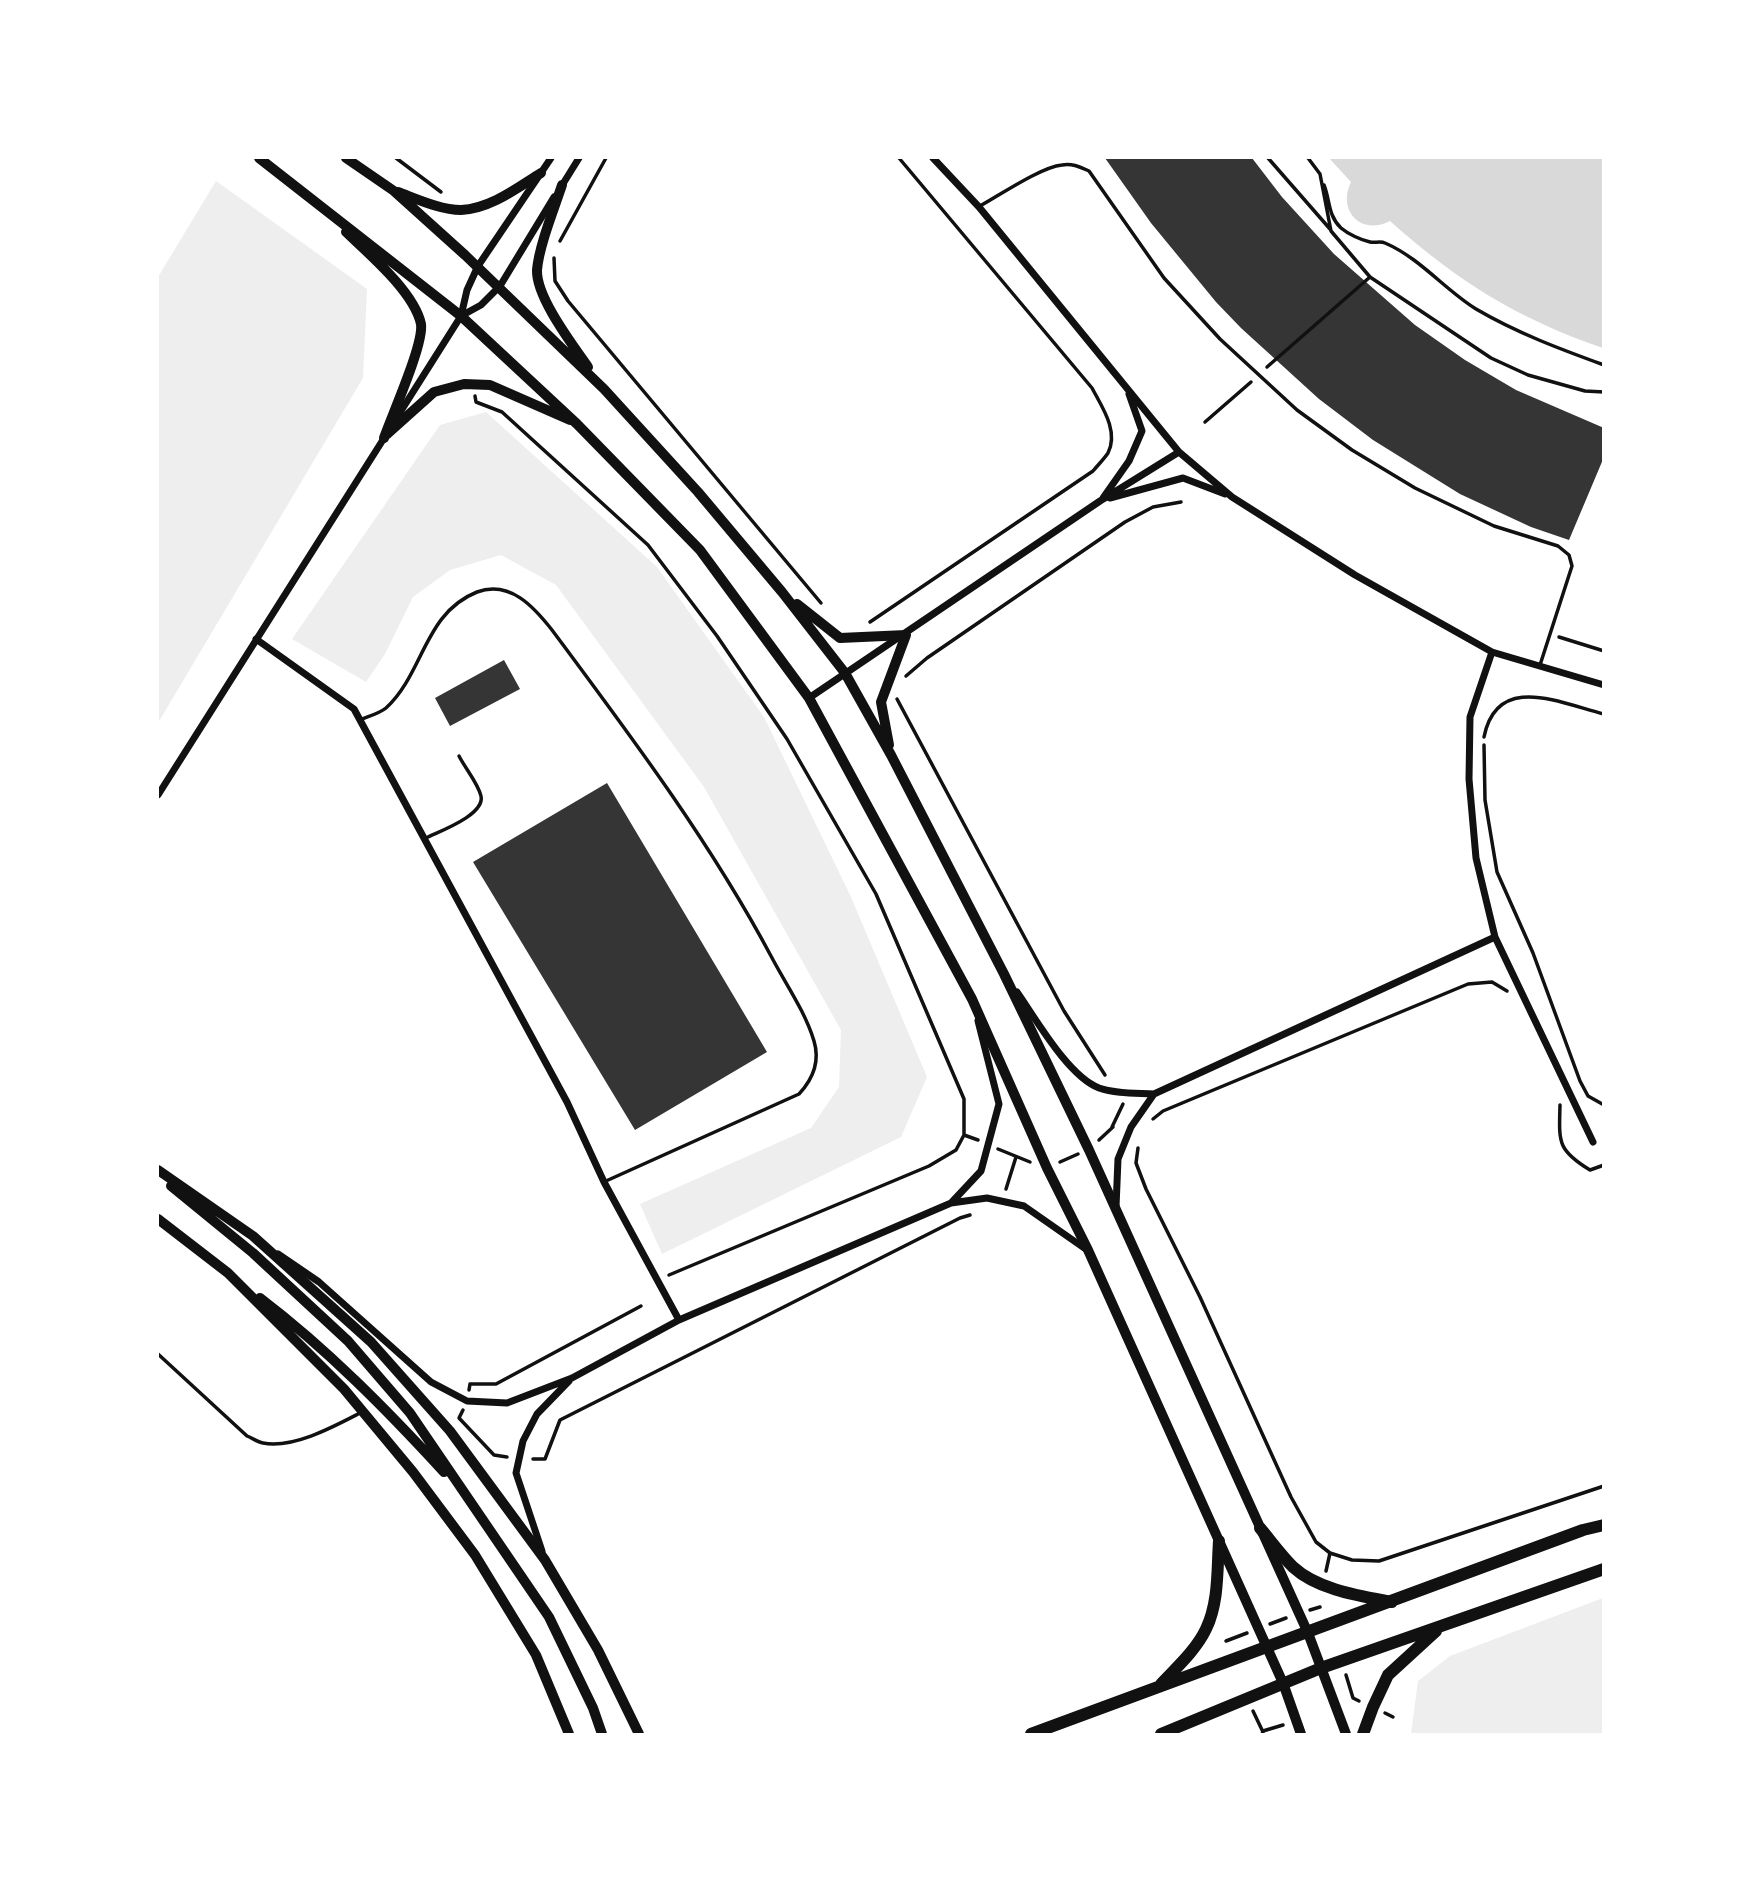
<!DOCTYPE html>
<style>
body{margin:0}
#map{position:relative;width:1761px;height:1892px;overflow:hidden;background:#fff;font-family:"Open Sans",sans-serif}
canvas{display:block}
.frame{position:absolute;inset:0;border:159px solid #fff;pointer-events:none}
</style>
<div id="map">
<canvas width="1761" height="1892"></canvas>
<div class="frame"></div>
</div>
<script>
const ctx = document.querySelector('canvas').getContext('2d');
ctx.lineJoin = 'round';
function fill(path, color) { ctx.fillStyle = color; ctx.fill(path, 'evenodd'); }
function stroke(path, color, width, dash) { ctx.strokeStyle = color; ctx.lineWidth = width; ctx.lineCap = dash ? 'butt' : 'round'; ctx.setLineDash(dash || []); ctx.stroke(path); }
const green = new Path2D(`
 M216,181L367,289L363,378L158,723V277Z
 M486,412L657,567L764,717L851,897L927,1077L901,1137L662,1254L640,1204L811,1128L839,1087L841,1030L704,787L556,585L501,555L450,570L413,597L385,654L366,682L292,639L440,425Z
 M1603,1598V1734H1411L1418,1681L1450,1656Z`);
const water = new Path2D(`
 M1329,158H1603V348C1518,319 1457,281 1390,221C1361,236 1337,211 1351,182Z`);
const building = new Path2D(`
 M1105,158H1252L1282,197L1334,254L1415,325L1465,360L1516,390L1604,428V457L1569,540L1531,527L1460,494L1373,440L1319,399L1241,328L1216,302L1151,223Z
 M504,660L520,689L450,726L435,698Z
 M607,783L767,1052L635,1130L473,862Z`);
const path = new Path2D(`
 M396,158L441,192
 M1268,158L1330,229
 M1308,158L1320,174
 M1320,174L1331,231L1370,277L1491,358L1528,375L1585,391L1604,392
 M1324,185C1330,200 1328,216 1341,228C1348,234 1361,240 1370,242C1375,243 1381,241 1385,243C1420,258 1445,290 1476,309C1517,333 1560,349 1604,365
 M560,241L606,158
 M554,258L555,281L568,301L821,603
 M1267,367L1370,277
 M475,396L476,402L502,412L648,545L717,636L787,739L876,894L964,1099V1135
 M1205,422L1251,382
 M870,622L1093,471C1098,465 1104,459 1108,453C1119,431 1102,407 1092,388L899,158
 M1559,637L1604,651
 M906,676L927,658L1125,522L1153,507L1181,502
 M897,699L1064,1011L1105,1075
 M1484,737C1497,672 1560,703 1604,714
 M1484,745L1485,800L1497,872L1533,953L1580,1081L1588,1096L1604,1105
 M1560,1105C1559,1142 1557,1150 1590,1170L1604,1165
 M1153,1119L1163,1111L1468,984L1492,982L1507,991
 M1112,1127L1123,1104
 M1099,1140L1113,1127
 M1138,1148L1136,1163L1146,1189L1200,1297L1291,1497L1316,1542L1330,1553L1352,1560L1379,1561L1604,1486
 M998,1149L1030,1162
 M1060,1162L1078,1154
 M1006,1189L1016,1157
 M669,1275L929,1166L956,1150L964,1135L978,1140
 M469,1390L470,1384H496L641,1306
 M463,1410L459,1418L494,1455L507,1457
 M533,1459H545L560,1420L960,1218L970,1215
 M1326,1571L1330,1553
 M1310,1610L1320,1607
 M1270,1624L1286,1618
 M1226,1641L1247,1633
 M1346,1675L1353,1698L1359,1701
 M1253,1711L1263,1732L1262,1734
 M1385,1713L1393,1717
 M1263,1731L1283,1725`);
const service = new Path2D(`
 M980,206C1000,195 1041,167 1062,165C1072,163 1080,167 1089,171L1164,278L1220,339L1297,410L1352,450L1415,488L1494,526L1558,546L1569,555L1572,566L1540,665
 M362,719C370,716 380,713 386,708C424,673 424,613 477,592C510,580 534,607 552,630C630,735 709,840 771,956C785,983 805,1011 814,1041C820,1061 813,1079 799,1094L606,1181
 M426,838C440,831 485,815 481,796C478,783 465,768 459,756
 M158,1354L247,1436C252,1438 258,1442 263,1443C293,1449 335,1426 360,1413`);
const minor = new Path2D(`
 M933,158L979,207L1179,452L1232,497L1355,575L1492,652L1604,685
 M561,187L579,158
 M461,316L481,305L500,286L554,197
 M394,422L461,316L467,290L478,266L551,158
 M1103,498L1129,461L1142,431L1129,394
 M1110,498L1183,478L1225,494
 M256,639L354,709L567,1102L604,1182L679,1320
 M1492,652L1470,717L1469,779L1476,858L1495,937L1593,1142
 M809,698L1100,501L1179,452
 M158,795L386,435
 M1017,992C1036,1019 1068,1076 1099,1088C1116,1094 1136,1093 1154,1094L1495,937
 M952,1202L981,1171L999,1104L978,1021
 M1116,1207L1118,1159L1131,1127L1154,1094
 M278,1254L319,1282L431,1382L467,1401L507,1403L572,1378L679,1320L951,1203L987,1198L1024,1206L1087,1250
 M542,1551L516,1473L523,1441L537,1414L569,1381`);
const tertiary = new Path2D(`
 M259,158L461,316L577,424L700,550L809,698L972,999L1047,1168L1088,1250L1283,1683L1301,1734
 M346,158L394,191L465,255L604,389L698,492L782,592L845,673L891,755L1004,974L1089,1150L1308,1633L1346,1734
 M562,185C554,209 539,246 537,270C536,297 572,344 588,367
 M398,192C417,199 441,210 461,210C490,209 517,188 541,173
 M346,232C370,255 414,292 421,324C424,344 392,415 384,438
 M386,435L434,392L464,384L490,385L570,420
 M797,604L840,638L906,635L881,702L889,745
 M158,1170L253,1236L371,1342L450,1431L545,1560L598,1650L639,1734
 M171,1186L253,1253L348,1341L410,1413L549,1617L593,1708L602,1734
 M158,1219L228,1273L344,1389L413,1472L475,1555L536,1655L569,1734
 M260,1298C327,1349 387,1410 444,1472`);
const primary = new Path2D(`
 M1260,1528C1271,1541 1281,1555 1293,1567C1318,1590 1360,1596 1392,1602
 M1161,1684C1177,1667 1196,1650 1206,1629C1219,1602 1217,1570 1219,1541
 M1031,1734L1583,1530L1604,1525
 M1161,1734L1321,1668L1604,1569
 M1363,1734L1373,1707L1388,1675L1436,1631`);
fill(green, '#eee');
fill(water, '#d9d9d9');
fill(building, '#353535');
stroke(path, '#111', 3.5);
stroke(service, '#111', 3.5);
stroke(minor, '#111', 7);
stroke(tertiary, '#111', 10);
stroke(primary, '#111', 12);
</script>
